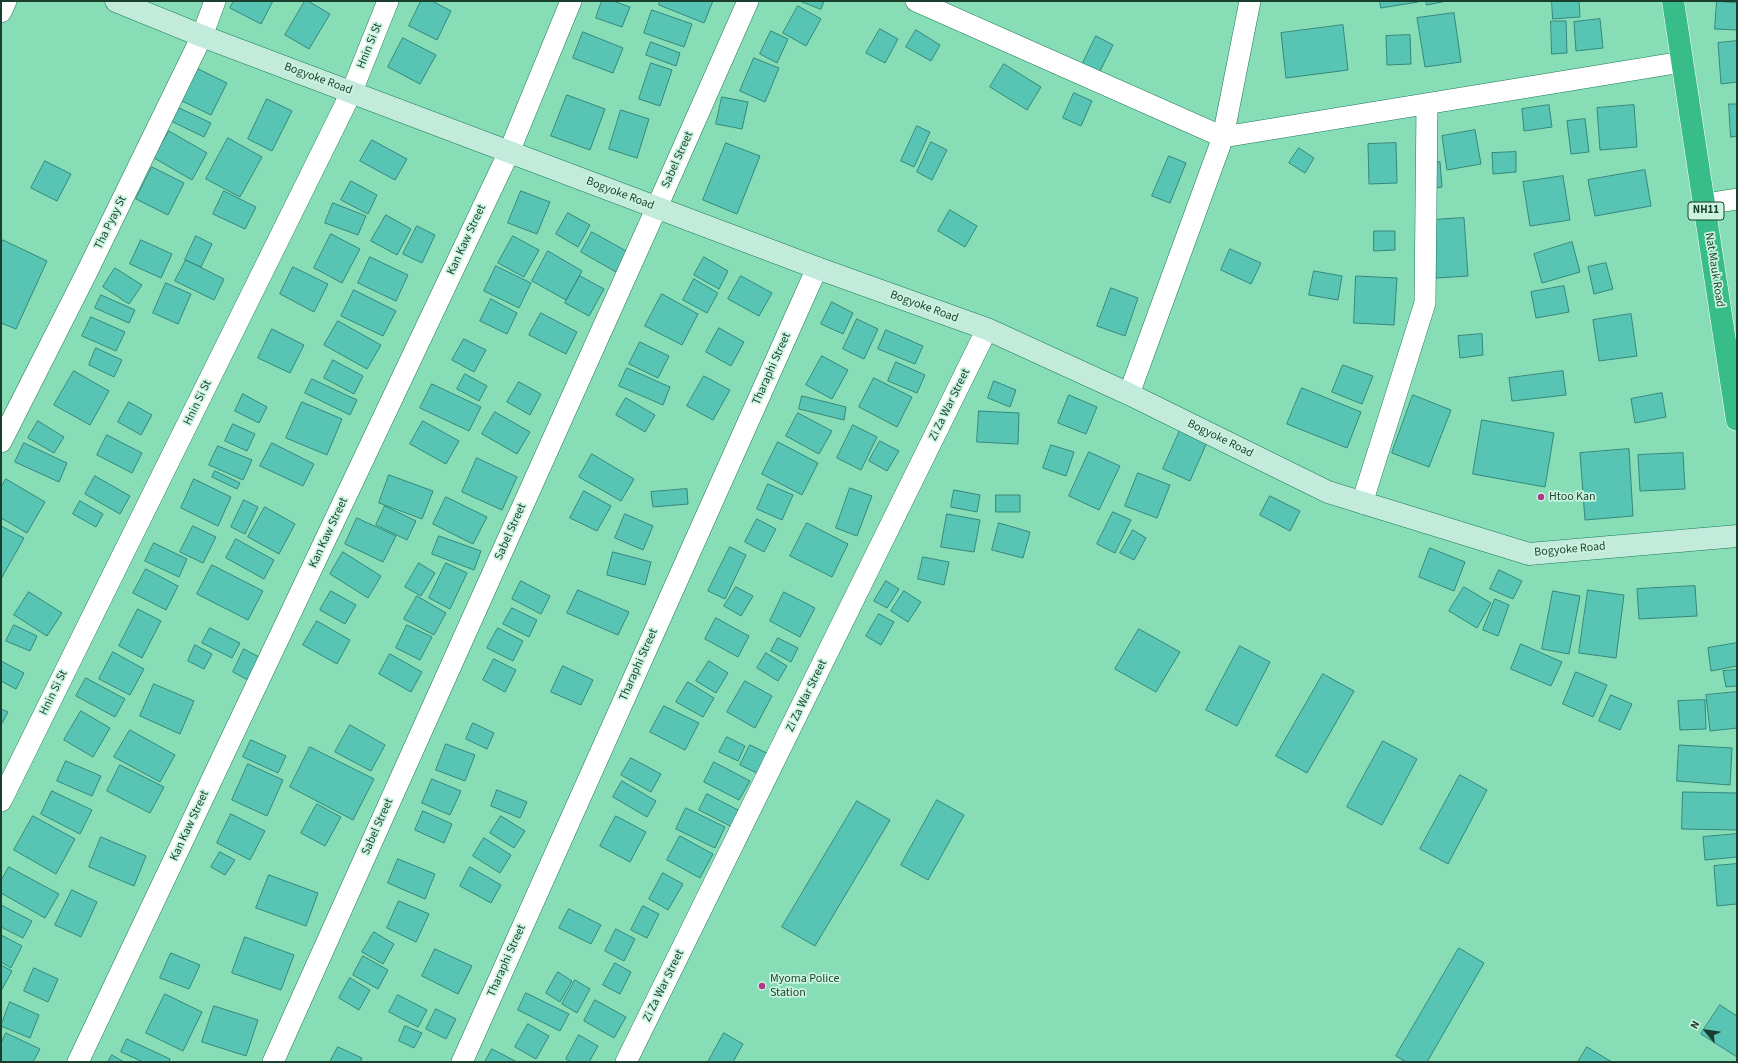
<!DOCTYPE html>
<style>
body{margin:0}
#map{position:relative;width:1738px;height:1063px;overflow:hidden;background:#87ddb5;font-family:"Source Sans 3",sans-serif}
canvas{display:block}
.frame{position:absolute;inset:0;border:2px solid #1b3f2f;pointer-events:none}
.north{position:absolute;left:1686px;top:1011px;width:40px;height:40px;-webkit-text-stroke:3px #cbf4df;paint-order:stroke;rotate:299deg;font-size:11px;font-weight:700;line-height:16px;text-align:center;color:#1b3f2f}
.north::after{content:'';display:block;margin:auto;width:14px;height:18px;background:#1b3f2f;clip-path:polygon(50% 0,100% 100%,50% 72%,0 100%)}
</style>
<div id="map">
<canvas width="1738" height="1063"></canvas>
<div class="frame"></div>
<div class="north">N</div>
</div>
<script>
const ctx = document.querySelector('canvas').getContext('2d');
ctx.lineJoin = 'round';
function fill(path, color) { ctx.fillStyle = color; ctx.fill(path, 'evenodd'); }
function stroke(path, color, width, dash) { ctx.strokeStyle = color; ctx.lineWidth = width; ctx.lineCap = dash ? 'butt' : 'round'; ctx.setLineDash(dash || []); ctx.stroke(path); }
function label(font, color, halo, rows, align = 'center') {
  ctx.font = font + ' "Source Sans 3",sans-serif'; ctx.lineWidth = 3.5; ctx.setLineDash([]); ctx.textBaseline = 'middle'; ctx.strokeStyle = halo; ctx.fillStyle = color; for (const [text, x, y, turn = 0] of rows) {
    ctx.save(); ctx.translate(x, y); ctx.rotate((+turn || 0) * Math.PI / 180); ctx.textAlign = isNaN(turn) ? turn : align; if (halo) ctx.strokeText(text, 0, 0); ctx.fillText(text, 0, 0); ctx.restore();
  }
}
const building = new Path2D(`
 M234,1H273L261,24L230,8Z
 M305,1H308L330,14L309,49L285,35Z
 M421,1H432L451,11L437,40L409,26Z
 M602,1H613L630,7L622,27L596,18Z
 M660,1H713L704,23L659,5Z
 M800,1H824L821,9Z
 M1380,1H1418V2L1381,8Z
 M1426,1H1447L1427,5Z
 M1552,1H1579L1580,17L1553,19Z
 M1717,1L1737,3V30L1715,29Z
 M798,6L821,19L806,46L783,33Z
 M652,10L692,24L684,47L644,33Z
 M1454,13L1461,62L1425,67L1417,18Z
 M1600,19L1603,48L1576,51L1574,22Z
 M1551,21H1566L1567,53L1552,54Z
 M1343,25L1348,70L1286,78L1281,33Z
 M880,29L898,39L885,63L866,53Z
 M916,30L940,45L931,61L906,47Z
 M771,31L788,39L777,63L760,54Z
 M583,32L623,48L613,73L573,58Z
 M1410,35L1411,64L1387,65L1386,36Z
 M1096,36L1113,45L1099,73L1082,65Z
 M403,38L436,55L420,84L388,67Z
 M1737,41V82L1721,84L1718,43Z
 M651,42L680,53L676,66L646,55Z
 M754,58L779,68L765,102L740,91Z
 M651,63L672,70L660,106L639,99Z
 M1004,64L1041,87L1027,110L990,87Z
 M192,66L227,83L211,115L176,98Z
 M1074,93L1092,101L1081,126L1063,118Z
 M567,95L605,109L590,150L551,136Z
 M722,97L748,102L742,129L716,124Z
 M267,99L292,111L272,151L248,139Z
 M1729,104H1737V136L1731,137Z
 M1549,105L1552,127L1524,131L1522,109Z
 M1634,105L1637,147L1600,150L1597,108Z
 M177,107L211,123L204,137L171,121Z
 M621,110L649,119L637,158L609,149Z
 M1585,119L1589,152L1571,154L1567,121Z
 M917,126L930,132L914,167L901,161Z
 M1475,130L1481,164L1447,170L1442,136Z
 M169,131L207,153L192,180L154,158Z
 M228,138L262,157L240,197L206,179Z
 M372,140L407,159L395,180L360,161Z
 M931,142L947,150L932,180L917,172Z
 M726,143L760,156L737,214L703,200Z
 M1396,143L1397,183L1369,184L1368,144Z
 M1299,148L1314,158L1305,173L1289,163Z
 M1516,152V172L1493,174L1492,153Z
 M1169,156L1186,163L1170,203L1152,196Z
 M45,161L71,174L57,201L31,188Z
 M1440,162L1442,187L1424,189L1421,164Z
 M152,167L184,183L168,215L136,199Z
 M1645,170L1651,206L1595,216L1588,180Z
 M1563,176L1570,220L1530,226L1523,182Z
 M351,181L377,195L368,214L341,200Z
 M224,191L256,207L245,229L213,214Z
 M521,191L550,202L537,234L508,223Z
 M333,203L366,216L358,235L325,223Z
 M950,210L977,226L965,247L938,231Z
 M568,213L590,225L578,247L556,234Z
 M386,215L411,229L397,255L371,241Z
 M1464,218L1468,276L1436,278L1432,220Z
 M417,226L435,235L422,263L403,254Z
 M1374,231H1395V250L1374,251Z
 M592,232L628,252L616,272L581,252Z
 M331,234L360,249L342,283L314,268Z
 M196,236L212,244L201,267L185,260Z
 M513,236L539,250L524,277L498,263Z
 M3,240L47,261L16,329L1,323V244Z
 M141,240L172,254L161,278L130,264Z
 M1572,242L1580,272L1542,283L1534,254Z
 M1230,249L1261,263L1251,284L1221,270Z
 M548,251L582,271L566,300L532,281Z
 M370,257L408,275L396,301L358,283Z
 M704,257L728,271L719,289L694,275Z
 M186,260L224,279L214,300L175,281Z
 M1606,263L1613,289L1594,294L1588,267Z
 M496,266L531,283L519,308L484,291Z
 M293,267L328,284L314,312L280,294Z
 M115,268L142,285L129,304L103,287Z
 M1314,271L1342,276L1338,300L1309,295Z
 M580,276L604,289L589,316L565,303Z
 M741,276L772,293L759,316L728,299Z
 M1356,276L1397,278L1394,325L1354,323Z
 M694,279L718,293L707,313L683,300Z
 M166,283L191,294L178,324L153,313Z
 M1564,286L1569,312L1536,318L1531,292Z
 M1111,288L1138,298L1125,336L1097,326Z
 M354,290L396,311L383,336L341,316Z
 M662,294L698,314L682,345L645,326Z
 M101,295L135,310L129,323L95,308Z
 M491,299L517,313L507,334L480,321Z
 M832,302L853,313L843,334L821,324Z
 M541,313L577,332L566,354L529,335Z
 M1631,314L1637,356L1599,361L1593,320Z
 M91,317L125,332L116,351L82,336Z
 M857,319L878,329L864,359L843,349Z
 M338,321L381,345L367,369L324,345Z
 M719,328L744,342L731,366L706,352Z
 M272,329L304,345L290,373L258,358Z
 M886,330L923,346L915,364L878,349Z
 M1482,334L1483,355L1460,358L1458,336Z
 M464,339L486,350L474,372L452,360Z
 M640,342L669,356L658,378L629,364Z
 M96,348L122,360L114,377L89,365Z
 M822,356L848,370L832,399L806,385Z
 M333,360L363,376L354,394L324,378Z
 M896,362L925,375L917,393L888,381Z
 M1343,365L1373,376L1362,404L1332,392Z
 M627,368L670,387L663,405L619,386Z
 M74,371L109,391L90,425L54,405Z
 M1563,371L1566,395L1512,401L1509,378Z
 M465,374L487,386L479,401L457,389Z
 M704,376L730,390L713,420L687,406Z
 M874,378L912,397L897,427L859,407Z
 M312,379L357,400L350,415L305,393Z
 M994,381L1016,390L1010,407L988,398Z
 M519,382L541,394L530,415L507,402Z
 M432,384L481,407L469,431L420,408Z
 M1302,388L1361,412L1347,448L1287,424Z
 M1662,393L1666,417L1635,423L1631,399Z
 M243,394L267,407L259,423L235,411Z
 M1069,395L1097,407L1086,434L1058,423Z
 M1413,395L1451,410L1429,467L1392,453Z
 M802,396L846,407L844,420L799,409Z
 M626,398L655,415L645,432L616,415Z
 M129,402L152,415L141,435L118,422Z
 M302,402L342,419L327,455L286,438Z
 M979,411L1019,413L1018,444L977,442Z
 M495,412L530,432L517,454L482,434Z
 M798,413L832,431L819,454L786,436Z
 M1482,420L1554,433L1545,487L1473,474Z
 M38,421L64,437L54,453L28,438Z
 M423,421L459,441L446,464L410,444Z
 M233,424L255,434L247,451L225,441Z
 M853,425L877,437L861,470L837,458Z
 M1181,428L1208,440L1190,481L1163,469Z
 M107,435L142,453L132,473L97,455Z
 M880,441L899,451L887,471L869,461Z
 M778,442L818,463L802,495L762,474Z
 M24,443L67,463L59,482L15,462Z
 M272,443L314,464L303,486L260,466Z
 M1051,445L1074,452L1066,476L1043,468Z
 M218,446L252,460L243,480L209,465Z
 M1629,449L1633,516L1585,520L1580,453Z
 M1089,452L1120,466L1099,510L1069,496Z
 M1683,453L1685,489L1640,491L1638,455Z
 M592,454L634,479L621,501L579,477Z
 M477,458L517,477L502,510L462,492Z
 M215,471L240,483L237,489L212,477Z
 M1138,473L1170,485L1157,518L1125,506Z
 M389,475L433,491L422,519L379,503Z
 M95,476L130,496L120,514L85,494Z
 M6,479L45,502L27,533L1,518V487Z
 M194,479L231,497L218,526L181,508Z
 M768,484L793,495L782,520L757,509Z
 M850,488L872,496L857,536L836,528Z
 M687,489L688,504L653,507L651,492Z
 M954,490L980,495L977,512L951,507Z
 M584,491L611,506L597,531L570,518Z
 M996,495H1020V512H996Z
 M1270,496L1300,511L1290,531L1260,515Z
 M446,497L487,517L473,544L433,524Z
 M244,500L258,507L245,534L231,527Z
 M80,501L103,514L96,527L73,514Z
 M385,506L416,521L407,540L376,525Z
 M265,507L295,524L279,554L248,537Z
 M1113,512L1131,520L1115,553L1097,544Z
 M625,514L653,526L643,550L615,538Z
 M947,514L980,520L974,552L941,547Z
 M357,518L396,536L383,562L345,544Z
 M757,519L776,529L764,552L745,542Z
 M807,523L848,544L832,577L790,556Z
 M999,523L1030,532L1023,558L992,550Z
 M1,526L24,538L1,579Z
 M193,526L216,537L203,563L180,552Z
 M1133,530L1146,538L1134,560L1120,553Z
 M439,536L481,551L474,570L432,554Z
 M236,539L274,560L264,579L226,558Z
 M154,543L187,559L179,577L145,561Z
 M730,547L746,555L725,599L708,591Z
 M1430,548L1465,562L1454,591L1419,577Z
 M343,552L381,576L368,598L330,574Z
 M613,552L651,562L645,585L607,575Z
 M923,557L949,562L944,585L918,579Z
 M419,563L435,573L421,596L405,587Z
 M446,563L467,573L450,609L429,598Z
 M212,565L263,591L248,620L197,594Z
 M146,569L178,586L166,610L133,593Z
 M1499,570L1522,581L1513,599L1490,589Z
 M521,581L550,596L541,614L512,599Z
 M886,581L899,589L887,608L874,601Z
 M1695,586L1697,616L1639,619L1637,589Z
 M736,587L753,596L741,616L724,606Z
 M1464,587L1491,603L1477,628L1449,611Z
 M578,590L629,612L618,635L567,613Z
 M1588,590L1624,595L1616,658L1579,653Z
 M331,591L356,605L345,624L320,610Z
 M904,591L921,602L908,622L891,611Z
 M1553,591L1580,596L1569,654L1542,649Z
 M29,592L62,613L47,636L14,615Z
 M784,592L815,608L800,637L770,621Z
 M417,596L446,613L434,635L404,619Z
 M1495,599L1509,605L1498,636L1483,630Z
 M512,608L537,620L529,637L503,624Z
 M138,609L161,621L142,658L119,646Z
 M879,614L894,622L881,645L866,636Z
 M716,618L749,636L738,657L705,639Z
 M317,621L350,640L337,664L303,645Z
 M14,625L37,636L30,651L6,641Z
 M407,625L432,637L420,660L396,648Z
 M210,628L240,643L232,658L202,643Z
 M498,628L523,641L513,661L487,648Z
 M1139,629L1180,652L1156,692L1115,669Z
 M778,638L798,648L791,662L771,651Z
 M1737,643V666L1711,671L1708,648Z
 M1521,644L1562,662L1551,686L1511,669Z
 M195,645L212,654L204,669L188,661Z
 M1240,646L1270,662L1237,726L1206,710Z
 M244,649L259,657L248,680L233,672Z
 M113,652L144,669L130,695L99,679Z
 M766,653L787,666L778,681L757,668Z
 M390,654L422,672L411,692L379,674Z
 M494,659L516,670L505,692L483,680Z
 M1,661L24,673L16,689L1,681Z
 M709,661L728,673L716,693L696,681Z
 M563,666L593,680L581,705L551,692Z
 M1737,670V686L1726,687L1723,671Z
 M1576,672L1607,685L1593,717L1563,704Z
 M1323,674L1354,691L1307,773L1276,756Z
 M86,678L125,699L115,717L76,696Z
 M745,681L772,696L755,728L727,712Z
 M688,682L714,698L703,717L676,702Z
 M154,684L194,701L180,734L140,716Z
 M1737,692V728L1710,731L1706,695Z
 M1611,695L1632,704L1620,730L1599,721Z
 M1705,700L1706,729L1680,730L1678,701Z
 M664,706L699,723L685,750L650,732Z
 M1,709L8,712L1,725Z
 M81,711L110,728L93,757L64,740Z
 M473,723L494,733L487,749L466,739Z
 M350,725L385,745L371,771L335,752Z
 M130,730L175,755L160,782L114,757Z
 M727,737L745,746L738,761L719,752Z
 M251,740L286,756L278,773L243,757Z
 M1383,741L1417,759L1382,825L1347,807Z
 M446,744L475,755L465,781L436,770Z
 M750,745L771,755L761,775L740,765Z
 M1679,745L1732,748L1730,785L1677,781Z
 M310,747L374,779L353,820L290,787Z
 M631,758L661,774L651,792L621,775Z
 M66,761L101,776L92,796L57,781Z
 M714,762L750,781L739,800L704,782Z
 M248,764L283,780L267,816L232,800Z
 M120,765L164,787L150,813L107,791Z
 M1460,775L1487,790L1448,864L1420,849Z
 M432,779L461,791L450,815L422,803Z
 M622,781L656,801L647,817L613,797Z
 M497,790L527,802L520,818L491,806Z
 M52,791L92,810L80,834L41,814Z
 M1683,792L1737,793V830L1682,829Z
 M707,794L742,812L734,828L699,810Z
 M937,800L964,815L928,880L901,865Z
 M857,801L890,820L815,946L782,927Z
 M317,804L341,817L325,846L301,833Z
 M686,808L725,827L715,848L676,829Z
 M423,811L452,824L444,843L415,830Z
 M231,814L265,831L250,860L217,843Z
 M33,816L75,839L56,874L14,850Z
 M501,816L525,831L514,848L490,833Z
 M616,816L646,832L630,862L600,846Z
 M1737,834V857L1705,860L1703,837Z
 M680,836L713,854L700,878L667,860Z
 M101,837L146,856L134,886L89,867Z
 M484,838L511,855L500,873L473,856Z
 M220,852L235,860L225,875L211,867Z
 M398,859L435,874L425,899L388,883Z
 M1737,864V904L1717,906L1714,866Z
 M9,867L59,894L45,918L1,893V881Z
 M470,867L501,885L491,903L460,886Z
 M663,873L683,884L668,910L649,899Z
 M269,875L318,893L306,926L256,908Z
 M72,890L97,902L81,937L55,925Z
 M399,901L429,914L416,942L387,928Z
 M1,905L32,921L23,938L1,927Z
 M643,906L659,914L647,938L631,930Z
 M569,909L601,925L591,944L559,928Z
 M616,929L635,939L624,961L605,951Z
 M374,932L394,944L383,964L362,952Z
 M1,935L22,946L11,968L1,962Z
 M245,937L294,955L281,990L232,973Z
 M1459,948L1484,963L1427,1062H1406L1396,1056Z
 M435,949L472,966L458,994L422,976Z
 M171,953L200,965L189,989L160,978Z
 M363,956L388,970L378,989L353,975Z
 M615,963L631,972L620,994L603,985Z
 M1,965L12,971L1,991Z
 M34,968L58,979L48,1002L24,991Z
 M558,972L572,981L560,1002L546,993Z
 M350,978L370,990L359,1010L339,998Z
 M575,980L590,989L577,1013L562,1004Z
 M526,993L569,1014L560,1031L518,1010Z
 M165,994L202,1012L183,1051L146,1033Z
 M398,995L427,1010L418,1027L389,1012Z
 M595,1000L626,1017L614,1038L584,1021Z
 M10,1002L39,1015L30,1038L1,1026Z
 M1720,1005L1737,1016V1057L1701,1034Z
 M214,1006L258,1020L246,1056L202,1042Z
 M436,1009L456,1019L446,1039L426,1029Z
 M528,1024L549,1036L536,1059L515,1047Z
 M405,1026L422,1033L414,1048L399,1041Z
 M6,1033L40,1049L33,1062H1V1044Z
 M724,1033L743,1044L733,1062H708Z
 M579,1035L598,1046L589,1062H571L566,1059Z
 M127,1039L170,1059L169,1062H143L121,1052Z
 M338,1047L362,1058L360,1062H330Z
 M1587,1047L1612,1062H1578Z
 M492,1049L517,1062H485Z
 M112,1055L124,1062H108Z`);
const street = new Path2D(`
 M916,1L1223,137L1682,62
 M1,12L6,1
 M1705,204L1737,199
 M1129,394L1223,137L1250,1
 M1,442L85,276L202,36L215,1
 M1362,503L1425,303L1427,104
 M1,801L352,91L388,1
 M78,1062L509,152L571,1
 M273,1062L657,207L748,1
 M462,1062L817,268
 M626,1062L987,329`);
const secondary = new Path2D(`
 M116,1L202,36L817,268L987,329L1129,394L1328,492L1529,554L1737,536`);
const highway = new Path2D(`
 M1673,1L1737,420`);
const markers = [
 [1541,497,4,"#b1378a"],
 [762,986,4,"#b1378a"]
];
const shields = [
 [1706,211,36]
];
const shieldNames = [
 ["NH11",1706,211]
];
const streetNames = [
 ["Hnin Si St",370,46,-68],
 ["Bogyoke Road",318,79,20],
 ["Sabel Street",678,160,-66],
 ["Bogyoke Road",620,194,21],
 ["Tha Pyay St",111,223,-64],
 ["Kan Kaw Street",467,240,-65],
 ["Nat Mauk Road",1714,270,81],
 ["Bogyoke Road",924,307,20],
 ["Tharaphi Street",772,369,-66],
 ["Hnin Si St",198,403,-64],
 ["Zi Za War Street",950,405,-64],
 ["Bogyoke Road",1220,439,26],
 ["Sabel Street",511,532,-66],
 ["Kan Kaw Street",329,533,-65],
 ["Bogyoke Road",1570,550,-5],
 ["Tharaphi Street",639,665,-66],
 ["Hnin Si St",54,693,-64],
 ["Zi Za War Street",807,696,-64],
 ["Kan Kaw Street",190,826,-65],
 ["Sabel Street",378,827,-66],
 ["Tharaphi Street",507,961,-66],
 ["Zi Za War Street",664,986,-64]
];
const poiNames = [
 ["Htoo Kan",1549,497],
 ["Myoma Police",770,979],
 ["Station",770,993]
];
fill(building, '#57c4b4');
stroke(building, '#34887c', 1);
stroke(street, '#1b7a57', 22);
stroke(secondary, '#1b7a57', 23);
stroke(highway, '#fff', 23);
stroke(street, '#fff', 21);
stroke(secondary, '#c3ebdc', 22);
stroke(highway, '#38bc89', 22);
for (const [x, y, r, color] of markers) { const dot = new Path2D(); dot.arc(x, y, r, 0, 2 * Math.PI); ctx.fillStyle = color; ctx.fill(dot); stroke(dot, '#cbf4df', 1.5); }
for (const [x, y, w] of shields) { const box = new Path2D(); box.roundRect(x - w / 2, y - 9, w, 18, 3); ctx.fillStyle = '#cbf4df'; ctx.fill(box); stroke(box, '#1b3f2f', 1); }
label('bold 11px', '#1b3f2f', null, shieldNames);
label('12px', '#1b3f2f', '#cbf4df', streetNames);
label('12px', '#1b3f2f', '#cbf4df', poiNames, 'left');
</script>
